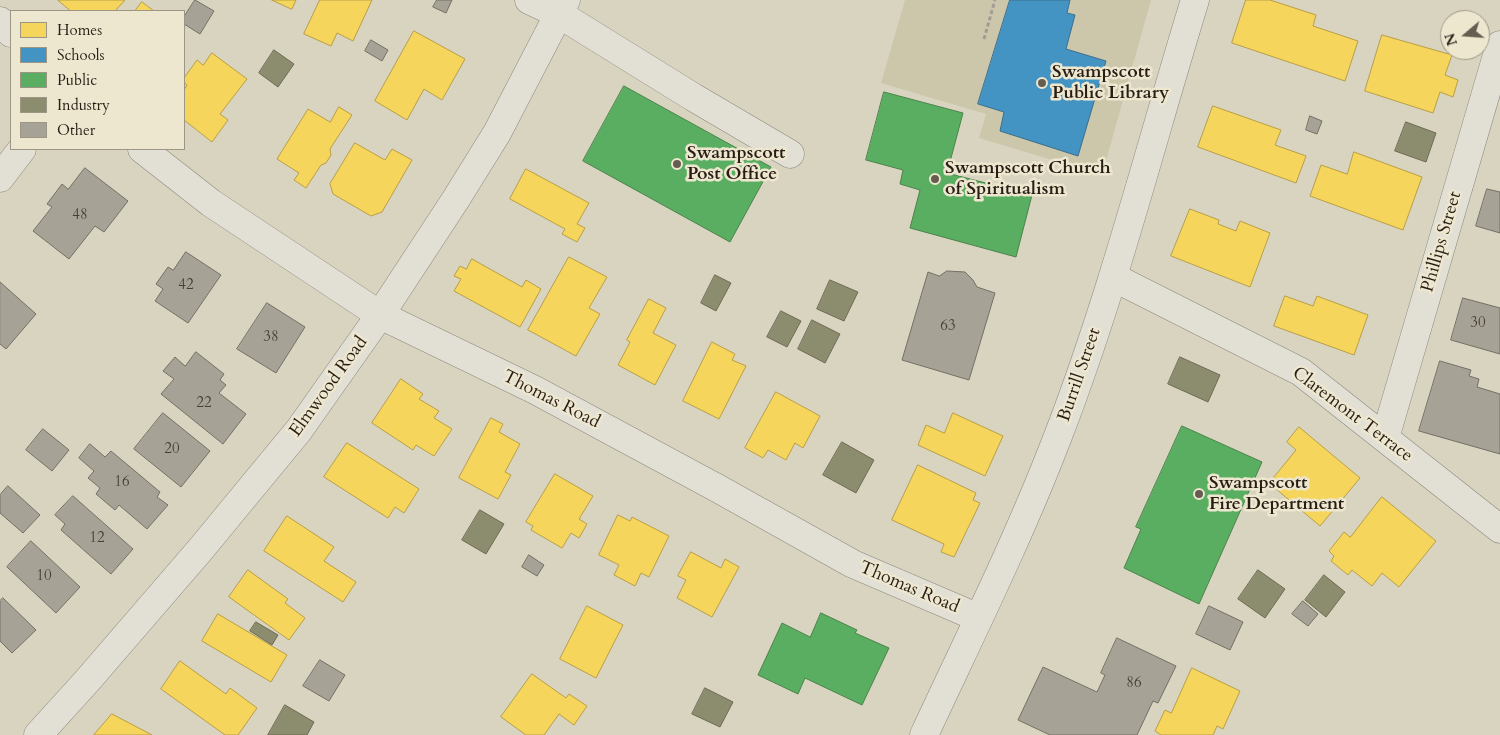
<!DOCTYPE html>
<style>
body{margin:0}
#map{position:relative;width:1500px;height:735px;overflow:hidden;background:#d8d4c0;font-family:Cardo,serif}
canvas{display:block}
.legend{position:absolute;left:10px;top:10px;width:175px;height:140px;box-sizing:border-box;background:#ede7d0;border:1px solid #9e9685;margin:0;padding:6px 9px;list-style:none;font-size:15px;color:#281c14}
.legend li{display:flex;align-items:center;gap:10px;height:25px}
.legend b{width:25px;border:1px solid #9e9685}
.north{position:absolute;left:1440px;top:10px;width:50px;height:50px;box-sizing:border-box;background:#ede7d0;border:1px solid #9e9685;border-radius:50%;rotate:252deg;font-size:14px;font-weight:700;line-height:20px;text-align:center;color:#281c14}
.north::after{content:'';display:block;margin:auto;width:18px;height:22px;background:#665c50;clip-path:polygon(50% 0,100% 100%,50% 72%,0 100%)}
</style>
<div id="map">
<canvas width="1500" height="735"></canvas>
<ul class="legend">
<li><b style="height:14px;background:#f6d55c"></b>Homes</li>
<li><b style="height:14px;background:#4393c3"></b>Schools</li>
<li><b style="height:14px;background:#5aae61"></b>Public</li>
<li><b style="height:14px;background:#8c8c6e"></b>Industry</li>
<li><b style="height:14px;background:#a6a396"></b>Other</li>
</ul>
<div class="north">N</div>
</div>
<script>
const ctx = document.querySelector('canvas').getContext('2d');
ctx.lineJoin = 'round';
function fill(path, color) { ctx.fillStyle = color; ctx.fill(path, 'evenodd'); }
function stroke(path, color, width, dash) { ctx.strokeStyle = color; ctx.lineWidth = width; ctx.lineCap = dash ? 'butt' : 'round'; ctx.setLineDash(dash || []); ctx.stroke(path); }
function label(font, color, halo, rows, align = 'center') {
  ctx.font = font + ' Cardo,serif'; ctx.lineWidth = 5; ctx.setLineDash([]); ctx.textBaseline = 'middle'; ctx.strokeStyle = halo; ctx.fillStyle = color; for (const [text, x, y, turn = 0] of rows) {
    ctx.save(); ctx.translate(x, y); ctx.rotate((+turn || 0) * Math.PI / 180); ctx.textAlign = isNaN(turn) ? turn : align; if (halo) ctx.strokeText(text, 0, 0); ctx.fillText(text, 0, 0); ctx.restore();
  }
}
const green = new Path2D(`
 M905,0H1151L1102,175L979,138L986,114L881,83Z`);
const homes = new Path2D(`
 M58,0H125L115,11H71Z
 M272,0H296L292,9Z
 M320,0H372L353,41L337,33L331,46L304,34Z
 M1246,0H1270L1316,15L1313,26L1358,41L1345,81L1232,43Z
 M142,2L154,11H135Z
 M414,31L465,59L442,100L424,89L407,120L375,101Z
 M1382,35L1452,55L1445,75L1458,80L1453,97L1440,92L1433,113L1365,91Z
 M212,53L247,79L220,114L228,120L212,142L184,120V90L187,85L184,82V78L197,60L203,65Z
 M1213,106L1281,130L1275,145L1306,156L1296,183L1198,147Z
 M339,107L352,115L330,149L331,155L326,163L321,165L306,188L294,180L299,173L277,159L308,109L330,122Z
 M355,143L385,160L392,149L412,160L382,212L371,216L333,194L330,184Z
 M1354,152L1422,177L1403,230L1310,196L1321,165L1347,174Z
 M526,169L589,203L577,224L585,228L577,242L562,234L565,229L510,199Z
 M1190,209L1219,220L1218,224L1236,231L1240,221L1270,233L1250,287L1171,256Z
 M569,257L607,277L589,308L600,314L576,356L528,330Z
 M472,259L522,287L526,280L541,289L520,327L454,291L461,279L454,276L460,266L466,269Z
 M1285,296L1313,306L1317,296L1368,315L1354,355L1274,326Z
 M649,299L666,308L653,333L676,345L655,385L618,365L630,342L627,340Z
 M712,342L735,354L732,360L746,366L719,419L683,401Z
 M401,379L423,394L419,399L439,411L434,418L452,429L434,456L416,445L413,450L372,423Z
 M776,392L820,416L803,448L795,443L786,460L768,450L763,458L745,448Z
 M953,413L1003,436L985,476L918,445L926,425L944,433Z
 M491,418L503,424L499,432L520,444L505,472L511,475L498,499L459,478Z
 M1299,427L1360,478L1320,526L1269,483L1296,450L1287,442Z
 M347,443L419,489L404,513L395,507L388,518L324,477Z
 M918,465L976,493L973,500L980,503L954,557L941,552L944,544L892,520Z
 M555,474L593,496L579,519L587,524L579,538L571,533L562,548L531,530L533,526L526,522Z
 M1382,497L1436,541L1399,587L1382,573L1372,586L1352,570L1348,575L1331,561L1334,556L1329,551L1344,532L1350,537Z
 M618,515L630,521L632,517L669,536L649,577L641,573L635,586L614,575L619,565L599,555Z
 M287,516L334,547L324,561L356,582L343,602L264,551Z
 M691,552L721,568L725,559L739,567L712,617L677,598L686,580L678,576Z
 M248,570L288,599L285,603L305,618L289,640L229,597Z
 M587,606L623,625L596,678L560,659Z
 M218,614L287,655L271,682L202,641Z
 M180,661L226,694L230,688L257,708L238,735H225L161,689Z
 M1192,668L1240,691L1223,729L1217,726L1213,735H1161L1155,731L1165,710L1171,713Z
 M532,674L566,698L569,694L587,706L574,725L559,714L544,735H526L501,717Z
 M112,714L152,735H94Z`);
const schools = new Path2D(`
 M1010,0H1070L1067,13L1075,15L1066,49L1106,61L1078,156L1000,131L1004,112L978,104Z`);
const public = new Path2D(`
 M624,86L771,167L730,242L583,161Z
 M884,92L963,113L947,173L1032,195L1016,257L910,228L920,190L900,184L903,170L866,160Z
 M1182,426L1262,462L1199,604L1124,568L1141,529L1136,527Z
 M821,613L857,630L855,633L889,648L862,705L805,678L798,694L758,675L782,623L810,637Z`);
const industry = new Path2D(`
 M274,50L294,64L278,87L259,73Z
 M1406,122L1436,133L1426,162L1395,151Z
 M715,275L731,283L716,311L701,303Z
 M830,280L858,292L844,321L817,309Z
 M781,311L801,321L787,347L767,337Z
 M812,320L840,334L825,363L798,349Z
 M1180,357L1220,375L1208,402L1168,384Z
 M842,442L874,460L856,493L823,475Z
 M480,510L504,524L486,554L462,540Z
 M1258,570L1285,589L1265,618L1238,599Z
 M1324,575L1345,592L1326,617L1305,600Z
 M256,622L278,635L272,645L250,631Z
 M705,688L733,702L720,727L692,714Z
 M285,705L314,722L307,735H268Z`);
const building = new Path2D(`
 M195,0L214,11L200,34L184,24V17Z
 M437,0H452L446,13L433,7Z
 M371,40L388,50L382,61L365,51Z
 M1310,116L1322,121L1317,134L1306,130Z
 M85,168L128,201L104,232L95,226L69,259L33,231L52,207L47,204L62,184L68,189Z
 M1487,189L1500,192V233L1476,226Z
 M186,252L221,275L188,323L155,301L163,289L156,284L168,267L173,270Z
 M947,271L965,272L973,280L977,287L995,293L969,380L902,360L928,272L939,276Z
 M0,282L36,314L6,349L0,344Z
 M1463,298L1500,308V354L1451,340Z
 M267,303L305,327L276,373L237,349Z
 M196,352L224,374L220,380L226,385L219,393L246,414L223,444L161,394L174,379L163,371L175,357L185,366Z
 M1440,361L1471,370L1469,376L1479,379L1477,387L1500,394V454L1419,431Z
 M163,413L210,451L181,487L134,449Z
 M43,429L69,450L52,471L26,450Z
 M90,444L105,457L111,451L160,492L157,497L168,505L147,529L119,505L115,510L96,494L100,488L88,478L94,471L79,458Z
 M8,486L40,515L23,533L0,513V495Z
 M73,496L133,549L111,574L61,530L65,524L55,515Z
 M31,541L80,587L56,613L7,567Z
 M529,555L544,565L537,576L522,567Z
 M3,598L36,630L12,653L0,641V601Z
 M1303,601L1318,614L1308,626L1292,614Z
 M1209,606L1243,622L1230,650L1196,634Z
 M1117,638L1176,666L1158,703L1153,701L1137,735H1050L1018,720L1043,667L1097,692L1105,675L1101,673Z
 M320,660L345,675L329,701L303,686Z`);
const path = new Path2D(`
 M984,39L995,0`);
const minor = new Path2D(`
 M529,0L559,14L693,97L790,154
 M0,21L11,33
 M142,149L211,203L380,315L535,390L717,488L853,564L979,618
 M0,178L22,149
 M1113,277L1301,372L1500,529
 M1385,438L1500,45
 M38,735L87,681L200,550L299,430L380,315L456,199L497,133L566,0
 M924,735C970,636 1019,538 1058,436C1113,294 1150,146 1195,0`);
const markers = [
 [1042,83,5,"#665c50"],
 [677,164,5,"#665c50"],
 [935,179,5,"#665c50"],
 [1199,494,5,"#665c50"]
];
const numberNames = [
 ["48",80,216],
 ["42",186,286],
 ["30",1478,324],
 ["63",948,327],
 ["38",271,338],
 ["22",204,404],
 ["20",172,450],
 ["16",122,483],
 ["12",97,539],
 ["10",44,577],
 ["86",1134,684]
];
const poiNames = [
 ["Swampscott",1052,73],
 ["Public Library",1052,94],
 ["Swampscott",687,154],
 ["Post Office",687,175],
 ["Swampscott Church",945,169],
 ["of Spiritualism",945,190],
 ["Swampscott",1209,484],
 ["Fire Department",1209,505]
];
const streetNames = [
 ["Phillips Street",1442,242,-74],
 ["Burrill Street",1080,375,-71],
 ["Elmwood Road",329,387,-54],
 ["Thomas Road",551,400,27],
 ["Claremont Terrace",1352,415,37],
 ["Thomas Road",909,588,23]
];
fill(green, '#ccc6ab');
fill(homes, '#f6d55c');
stroke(homes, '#b89e46', 1);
fill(schools, '#4393c3');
stroke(schools, '#3b6f8e', 1);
fill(public, '#5aae61');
stroke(public, '#4b824a', 1);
fill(industry, '#8c8c6e');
stroke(industry, '#6e6a53', 1);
fill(building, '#a6a396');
stroke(building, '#746f65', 1);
stroke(minor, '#8c887c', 29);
stroke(path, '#a09d95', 3, [4, 2.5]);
stroke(minor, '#e2dfd5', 28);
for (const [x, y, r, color] of markers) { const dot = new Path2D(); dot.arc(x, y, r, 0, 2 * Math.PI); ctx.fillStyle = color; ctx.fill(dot); stroke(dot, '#ede7d0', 2); }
label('15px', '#483e34', null, numberNames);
label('bold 18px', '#281c14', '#ede7d0', poiNames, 'left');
label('18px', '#281c14', '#ede7d0', streetNames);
</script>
